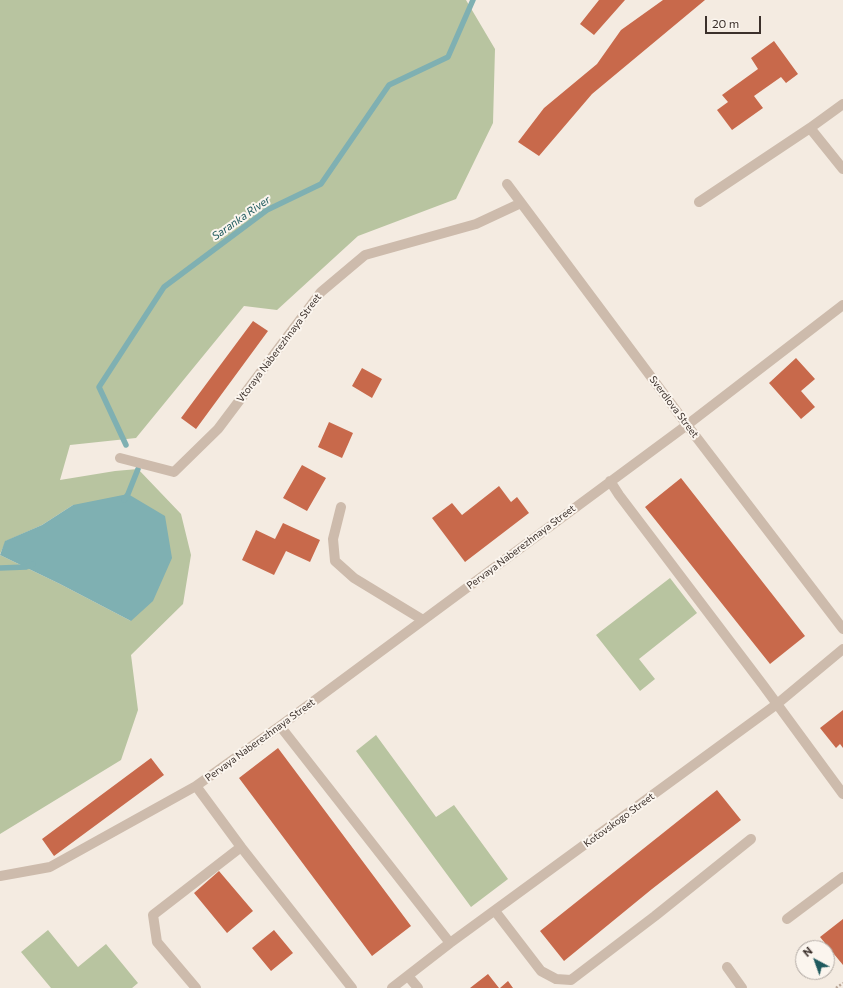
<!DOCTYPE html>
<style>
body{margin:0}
#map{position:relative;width:843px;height:988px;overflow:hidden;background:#f4ebe1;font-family:Commissioner,sans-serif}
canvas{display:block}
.north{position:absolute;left:795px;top:940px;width:40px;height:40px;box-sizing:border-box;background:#fbf5ee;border:1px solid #aea6a0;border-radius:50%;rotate:319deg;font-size:11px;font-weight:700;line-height:16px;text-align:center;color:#3b302b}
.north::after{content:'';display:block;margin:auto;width:14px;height:18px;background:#1f5a5e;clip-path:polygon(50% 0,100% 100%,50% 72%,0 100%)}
.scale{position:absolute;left:705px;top:16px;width:56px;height:18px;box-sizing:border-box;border:2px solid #3b302b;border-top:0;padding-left:5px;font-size:12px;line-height:14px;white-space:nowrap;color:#3b302b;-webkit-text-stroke:3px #fbf5ee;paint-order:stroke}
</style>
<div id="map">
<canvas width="843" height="988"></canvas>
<div class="north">N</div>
<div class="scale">20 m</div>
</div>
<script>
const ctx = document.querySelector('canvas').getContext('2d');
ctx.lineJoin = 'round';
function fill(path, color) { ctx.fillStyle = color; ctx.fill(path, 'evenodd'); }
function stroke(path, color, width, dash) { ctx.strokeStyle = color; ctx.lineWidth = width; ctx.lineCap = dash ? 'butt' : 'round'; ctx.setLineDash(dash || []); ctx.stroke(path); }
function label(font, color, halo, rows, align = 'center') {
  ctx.font = font + ' Commissioner,sans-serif'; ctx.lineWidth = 4; ctx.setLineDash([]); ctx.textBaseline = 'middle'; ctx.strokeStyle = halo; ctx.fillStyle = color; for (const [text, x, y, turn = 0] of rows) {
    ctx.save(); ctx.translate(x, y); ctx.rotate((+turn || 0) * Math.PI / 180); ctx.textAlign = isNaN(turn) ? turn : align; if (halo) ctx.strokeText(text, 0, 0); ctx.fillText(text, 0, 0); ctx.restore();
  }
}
const green = new Path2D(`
 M0,0H466L495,49L493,123L456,199L358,236L277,310L244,306L136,438L70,445L60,480L115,471L138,469L181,514L191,555L183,604L131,655L138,710L121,760L0,834V555L60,584L131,621L73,505L42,525L6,541L0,554Z
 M670,578L697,613L639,659L655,679L640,691L596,635Z
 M376,735L436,817L454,805L508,879L471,907L356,751Z
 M48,930L78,967L106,944L138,983L132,988H51L21,952Z`);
const water = new Path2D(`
 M128,494L165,516L172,558L153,601L131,621L60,584L0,555L5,541L42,525L73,505Z`);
const stream = new Path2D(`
 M126,445L99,387L164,287L267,210L321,184L389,85L448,57L473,0
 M124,500L128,494L138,469
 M0,568L26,567L33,564`);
const building = new Path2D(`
 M599,0H625L594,35L580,24Z
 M663,0H705L592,94L539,156L518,142L544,108L597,64L621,30Z
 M774,41L798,74L786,83L781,77L754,96L763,108L732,130L717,110L728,102L722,95L758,69L751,58Z
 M253,321L268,331L196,429L181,418Z
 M796,358L815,379L801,391L815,407L801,419L769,383Z
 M362,368L382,379L372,398L352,386Z
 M329,422L353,433L342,458L318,447Z
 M302,465L326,478L307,511L283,498Z
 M681,478L805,636L770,664L645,507Z
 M499,486L511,502L517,497L529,513L465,562L432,518L452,503L462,515Z
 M283,523L320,540L310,562L286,551L274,575L242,560L256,530L275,539Z
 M843,710V748L840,744L836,748L820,728Z
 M278,748L411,926L372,956L239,778Z
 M151,758L164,775L54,856L42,839Z
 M717,790L741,820L652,889L564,961L540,931Z
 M219,871L253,911L227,933L194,893Z
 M843,919V965L820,937Z
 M274,930L293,953L271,971L252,948Z
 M488,974L499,988H470Z
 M508,981L513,988H500Z`);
const path = new Path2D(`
 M836,988L843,983`);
const minor = new Path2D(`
 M810,128L843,169
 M507,184L687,425L843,629
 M699,202L810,128L843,104
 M120,458L174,472L218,429L321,292L365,255L476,224L521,203
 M610,481L619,495L763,685L843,794
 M341,507L333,539L335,561L354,578L423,620
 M280,726L450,943
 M196,786L241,847L352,988
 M0,876L50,867L196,786L280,726L687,425L843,305
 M495,911L541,971L556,979L571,980L655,916L751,839
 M787,919L843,877
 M727,967L742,988
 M408,976L418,988
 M196,988L157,942L153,915L241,847
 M392,988L450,943L777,704L843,649`);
const streetNames = [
 ["Vtoraya Naberezhnaya Street",279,348,-53],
 ["Sverdlova Street",674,407,53],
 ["Pervaya Naberezhnaya Street",521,547,-37],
 ["Pervaya Naberezhnaya Street",260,740,-36],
 ["Kotovskogo Street",619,820,-36]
];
const waterNames = [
 ["Saranka River",241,218,-35]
];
fill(green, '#b8c4a0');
fill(water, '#7fb0b2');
stroke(stream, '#7fb0b2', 5.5);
fill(building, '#c8694b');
stroke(path, '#b9a596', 2.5, [2, 2]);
stroke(minor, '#cdbbac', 10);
label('10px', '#3b302b', '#fbf5ee', streetNames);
label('italic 11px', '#1f5a5e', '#fbf5ee', waterNames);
</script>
